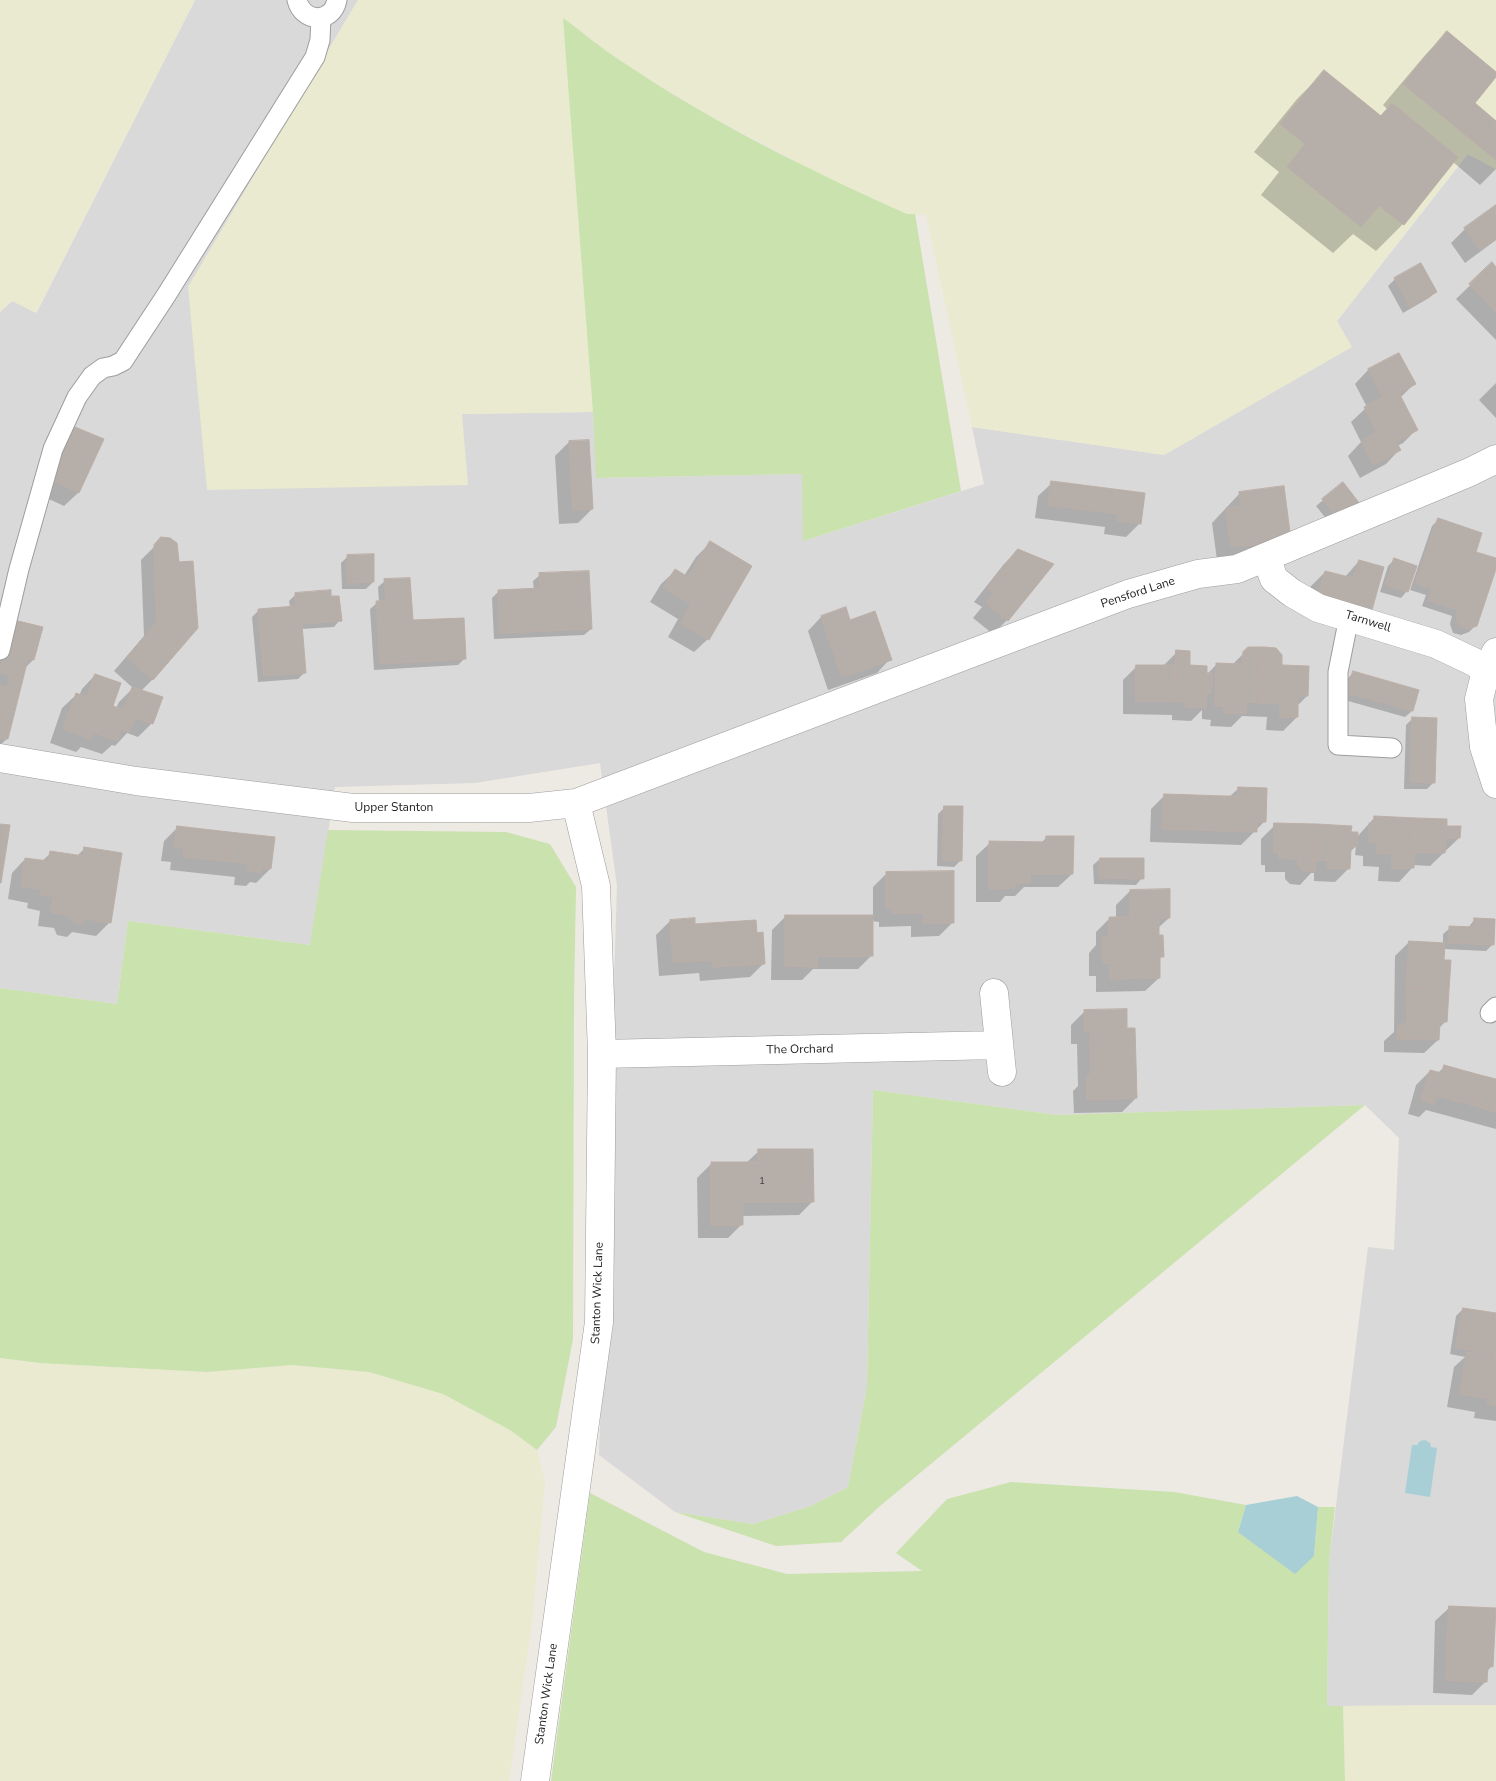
<!DOCTYPE html>
<style>
body{margin:0}
canvas{display:block;background:#ede9e3}
</style>
<canvas width="1496" height="1781"></canvas>
<script>
const ctx = document.querySelector('canvas').getContext('2d');
ctx.lineJoin = 'round';
function fill(path, color) { ctx.fillStyle = color; ctx.fill(path, 'evenodd'); }
function stroke(path, color, width, dash) { ctx.strokeStyle = color; ctx.lineWidth = width; ctx.lineCap = dash ? 'butt' : 'round'; ctx.setLineDash(dash || []); ctx.stroke(path); }
function label(font, color, halo, rows, align = 'center') {
  ctx.font = font + ' "Nunito Sans",sans-serif'; ctx.lineWidth = 5; ctx.setLineDash([]); ctx.textBaseline = 'middle'; ctx.strokeStyle = halo; ctx.fillStyle = color; for (const [text, x, y, turn = 0] of rows) {
    ctx.save(); ctx.translate(x, y); ctx.rotate((+turn || 0) * Math.PI / 180); ctx.textAlign = isNaN(turn) ? turn : align; if (halo) ctx.strokeText(text, 0, 0); ctx.fillText(text, 0, 0); ctx.restore();
  }
}
const residential = new Path2D(`
 M195,0H358L188,287L467,485L461,414L593,412L597,478L803,474V541L984,484L972,427L1164,455L1351,347L1337,321L1468,154L1496,169V1705L1327,1706L1329,1562L1368,1247L1394,1250L1399,1138L1365,1105L1057,1115L873,1090L867,1387L848,1487L811,1506L753,1524L675,1512L599,1455L617,886L600,763L475,783L335,787L311,945L128,921L117,1004L0,988V312L12,301L37,312Z`);
const farmland = new Path2D(`
 M0,0H195L36,313L12,301L0,312Z
 M358,0H1496V169L1467,154L1337,321L1352,347L1164,455L972,427L926,215L907,214L830,180L697,109L620,61L563,18L593,412L462,414L468,485L207,490L188,287Z
 M0,1358L40,1363L207,1372L292,1365L369,1372L443,1394L510,1430L537,1450L545,1482L532,1623L509,1781H0Z
 M1496,1705V1781H1345L1343,1706Z`);
const grass = new Path2D(`
 M563,18C582,32 601,48 621,61C710,121 808,170 907,214H915L961,491L803,541L802,474L596,478L593,412Z
 M328,830L506,832L550,844L576,887L574,998L573,1339L556,1427L537,1450L510,1430L443,1394L369,1372L292,1365L207,1372L40,1363L0,1358V988L117,1004L128,921L310,945Z
 M873,1090L1057,1115L1365,1105L880,1506L841,1542L776,1546L675,1512L753,1524L811,1506L848,1487L867,1387Z
 M1011,1482L1174,1492L1246,1505L1238,1532L1314,1556L1318,1507H1335L1329,1562L1327,1706H1343L1345,1781H551L590,1493L704,1552L787,1574L922,1571L896,1553L947,1499Z`);
const water = new Path2D(`
 M1425,1440L1430,1443L1431,1447L1437,1448L1430,1497L1405,1493L1412,1445H1417L1420,1441Z
 M1297,1496L1318,1507L1314,1556L1295,1574L1238,1532L1246,1505Z`);
const shadow = new Path2D(`
 M1447,33L1496,73L1473,103L1496,122V169L1480,185L1453,162L1403,224L1376,251L1353,234L1333,253L1261,195L1279,172L1254,152L1297,99L1324,72L1379,117L1387,109L1383,105L1426,54Z
 M1496,206V240L1465,263L1451,243L1465,229Z
 M1492,264L1496,269V340L1456,299Z
 M1395,279L1436,292L1429,298L1403,313L1388,286Z
 M1398,354L1414,384L1400,398L1417,429L1403,443L1397,446L1399,450L1386,464L1360,478L1348,456L1361,442L1351,422L1367,407L1355,384L1368,370Z
 M1496,383V418L1479,400Z
 M75,428L78,493L64,506L38,494L62,442Z
 M569,442L592,509L578,523L559,524L555,456Z
 M1052,483L1140,523L1126,537L1104,534L1105,527L1035,518L1038,496Z
 M1343,484L1332,526L1316,506Z
 M1240,493L1275,553L1217,560L1212,523Z
 M1439,519L1474,552L1496,560V565L1476,625L1469,632L1461,635L1453,633L1450,624L1452,616L1422,606L1426,595L1410,590L1432,526Z
 M162,539L176,544L153,679L141,691L152,723L138,737L127,733L115,746L112,745L102,754L81,747L76,752L50,743L62,708L76,695L79,696L82,689L95,675L111,707L116,708L119,702L133,688L114,671L144,636L141,560Z
 M710,543L708,639L694,652L668,637L678,619L650,602L661,584L675,571L684,576L696,557Z
 M1018,550L1007,620L993,634L973,618L982,607L974,602L1004,564Z
 M348,556L373,582L366,589H342L341,563Z
 M1394,560L1407,591L1401,598L1380,592L1388,566Z
 M1359,561L1371,609L1357,623L1305,608L1311,586L1325,572L1345,577Z
 M540,575L591,629L584,635L494,639L492,598L499,591L534,590L533,581Z
 M385,581L411,622L465,658L458,665L374,670L370,609L377,603H379L378,587Z
 M296,594L330,598L340,620L334,627L301,629L305,672L298,679L258,682L252,617L259,610L290,608L289,601Z
 M821,617L850,621L890,659L877,673L828,690L808,631Z
 M0,636L33,660L25,668L7,739L0,745Z
 M1249,648L1280,666L1307,696L1297,706V717L1283,731L1266,730L1267,717L1242,716L1231,727L1210,726L1211,720L1202,719V710L1191,721L1172,720V715L1123,714V680L1137,666H1163L1177,652L1189,666L1206,675L1217,664L1232,665Z
 M1353,673L1417,691L1412,711L1405,717L1341,699L1347,679Z
 M1412,719L1434,782L1427,789H1404L1406,725Z
 M1239,788L1265,821L1241,845L1150,842L1151,809L1165,795L1229,797Z
 M945,807L961,860L954,867L937,866L938,814Z
 M1375,817L1446,827L1459,838L1430,866L1412,865V868L1399,882L1378,881L1379,867L1363,866V856L1355,855L1356,846L1349,853V868L1335,882L1314,881V873H1311L1300,885L1290,884L1285,879V872H1265V865H1261V839L1275,825L1350,833L1356,838Z
 M178,827L270,869L256,883L250,882L246,886L234,885L235,877L170,870L171,862L161,861L164,841Z
 M1047,837L1072,874L1058,887H1024L1015,896H1005L1000,902H976V856L990,843H1041Z
 M85,848L110,922L96,936L72,932L67,937L57,935L54,928L38,926L40,911L27,908L28,903L8,899L12,873L25,859L42,861L51,853L76,857Z
 M1100,859L1142,878L1136,885L1094,884L1093,865Z
 M887,873L953,922L939,936L911,937V926L879,927V922L872,921V955L858,969H813L802,980H771L772,930L786,916L873,917V887Z
 M1130,891L1169,918L1158,928L1162,956L1159,960V978L1145,991L1096,992V976H1089V953L1096,945V932L1110,918H1116V905Z
 M1474,920L1493,944L1486,951L1443,949L1446,1021L1438,1029V1040L1424,1053L1384,1052V1041L1394,1032L1395,956L1409,942L1443,944V934L1450,928H1468Z
 M670,921L756,934L764,963L750,977L700,981L699,973L659,976L656,935Z
 M1085,1011L1126,1029L1136,1098L1122,1112L1074,1113L1073,1091L1078,1086L1077,1044H1071V1025Z
 M1444,1067L1496,1080V1129L1426,1110L1419,1117L1408,1114L1416,1085L1430,1071L1438,1073Z
 M759,1151L813,1201L799,1215L742,1216V1224L728,1238H698L697,1178L711,1164L746,1163Z
 M1463,1309L1496,1315V1356L1494,1358H1496V1421L1474,1418L1475,1412L1447,1407L1454,1367L1465,1357L1450,1354L1456,1316Z
 M1449,1608L1492,1666L1486,1672V1681L1472,1695L1433,1693L1435,1621Z`);
const building = new Path2D(`
 M1447,31L1496,72V77L1475,103L1496,121V160L1403,84Z
 M1324,70L1381,116L1392,103L1458,157L1404,225L1379,206L1361,227L1287,167L1305,144L1280,124Z
 M1496,205V238L1480,250L1464,228Z
 M1492,262L1496,267V312L1469,284Z
 M1421,263L1437,292L1410,307L1394,278Z
 M1399,353L1416,384L1399,393L1418,430L1396,442L1401,450L1374,465L1361,441L1377,432L1364,407L1383,397L1368,369Z
 M75,427L104,439L79,493L51,480Z
 M589,440L593,509L573,510L569,441Z
 M1051,481L1145,493L1141,524L1117,521L1118,514L1048,505Z
 M1343,482L1360,504L1339,521L1322,499Z
 M1284,486L1291,540L1231,547L1226,508L1241,506L1239,492Z
 M1438,518L1482,533L1476,552L1496,558V569L1477,626L1468,629L1460,627L1456,617L1458,610L1428,600L1432,588L1416,583Z
 M161,537L170,538L177,543L179,562L193,561L198,628L153,680L127,657L157,621L154,545Z
 M710,541L752,566L709,640L681,623L691,604L663,588L675,569L688,577Z
 M1018,549L1054,564L1008,621L986,603L994,593L987,587Z
 M374,554V582L348,583L347,555Z
 M1394,558L1417,566L1408,592L1386,585Z
 M1359,560L1384,567L1372,610L1318,594L1325,571L1353,578Z
 M589,571L592,629L500,633L498,590L540,588L539,573Z
 M410,578L413,620L464,618L466,659L380,664L376,601H386L384,579Z
 M331,590V596H339L342,621L302,624L306,673L264,676L258,609L296,606L295,593Z
 M846,607L850,620L875,611L892,660L842,677L821,616Z
 M14,620L43,627L34,660L28,659L8,739L0,738V686L7,688L10,675L0,672Z
 M1248,647H1264L1262,703L1246,702V713H1224V706H1215L1216,663L1242,664L1243,652Z
 M1264,647L1276,648L1282,655V665L1309,666L1308,696H1298V717H1280V703H1262Z
 M1176,650L1190,651V665L1207,666V673H1212L1211,693H1207L1206,708L1186,707L1185,702L1174,701Z
 M1136,665H1176L1174,701H1136Z
 M1353,671L1419,690L1413,711L1347,693Z
 M95,674L121,683L113,706L124,710L132,687L163,697L153,724L135,718L129,732L121,729L117,741L93,732L91,739L63,729L76,693L87,697Z
 M1412,717L1437,718L1435,783L1411,782Z
 M1238,787L1267,788L1266,822H1257V832L1224,831L1225,796H1238Z
 M1164,794L1225,796L1224,831L1163,829Z
 M944,806H963L962,861L943,860Z
 M1374,816L1416,818L1414,868H1392V854L1376,853L1377,843L1369,842V823H1374Z
 M1416,818L1447,819V826H1461L1460,838H1446L1445,853L1414,852Z
 M1274,823L1316,824L1315,872L1304,871L1298,865V859L1279,858V852H1274Z
 M0,824L10,825L1,883H0Z
 M1316,824L1352,826L1351,832H1358L1357,847H1351L1350,869L1327,868L1328,860H1315Z
 M177,826L229,832L225,861L183,857L184,848L175,847Z
 M229,832L275,837L271,869L262,868L261,873L248,871V864L225,861Z
 M1046,836H1074L1073,874H1030V883H1015V888L989,889V841L1046,842Z
 M84,847L122,853L111,923L86,919L82,924L71,921L67,915L51,912L53,897L40,895L41,889L21,886L25,858L48,861L50,851L83,856Z
 M1100,858H1144V879L1100,878Z
 M954,871V923H924V913H892L893,908H886V872Z
 M1170,889V918H1159V935H1163L1164,957H1160V978L1110,979L1109,963H1103L1102,938L1109,937V917H1130V890Z
 M785,915H873V956H817V967L785,966Z
 M695,918V924L756,920L757,933L763,932L765,964L713,967L712,960L673,962L670,920Z
 M1474,918L1495,919L1494,945L1449,943V926L1474,927Z
 M1409,941L1445,943L1444,960H1451L1449,990L1407,988Z
 M1407,988L1449,990L1447,1022H1440L1439,1040L1397,1039L1398,1026L1407,1022Z
 M1127,1009V1028H1135L1137,1098L1087,1100V1076L1091,1074L1090,1031H1085L1084,1010Z
 M1444,1065L1480,1075L1472,1105L1437,1096L1434,1104L1421,1100L1430,1070L1442,1073Z
 M1480,1075L1496,1079V1112L1472,1105Z
 M758,1149H813L814,1202H743V1225H711V1162H758Z
 M1463,1308L1496,1313V1355L1456,1347Z
 M1467,1352L1496,1357V1406L1487,1404L1488,1398L1460,1394Z
 M1449,1606L1496,1608L1493,1667L1488,1666L1487,1682L1446,1680Z`);
const lane = new Path2D(`
 M297,0C303,23 332,24 337,0
 M1349,617L1338,672V745L1392,748
 M0,650L19,569L53,449L77,397L92,376L103,368L113,366L123,361L167,294L315,57L320,40L321,17
 M1490,1013L1496,1007`);
const street = new Path2D(`
 M1266,557L1274,579L1292,593L1318,608L1436,644L1474,662L1486,671
 M1496,652L1486,671L1479,699L1484,747L1496,784
 M0,758L136,781L353,808H529L576,803L1128,594L1198,574L1237,569L1470,472L1496,459
 M994,993L1002,1072
 M602,1054L998,1045
 M535,1781L599,1322L602,1054L596,886L576,803`);
const numberNames = [
 ["1",762,1182]
];
const streetNames = [
 ["Pensford Lane",1138,593,-18],
 ["Tarnwell",1368,622,17],
 ["Upper Stanton",394,808],
 ["The Orchard",800,1050,-1],
 ["Stanton Wick Lane",598,1293,-88],
 ["Stanton Wick Lane",547,1694,-82]
];
fill(residential, '#dad9d9');
fill(farmland, '#e9ead0');
fill(grass, '#cae2ae');
fill(water, '#a8ced6');
fill(shadow, '#0003');
fill(building, '#b5aea9');
stroke(building, '#bdafa7', 1);
stroke(lane, '#9d9d9d', 21);
stroke(street, '#9d9d9d', 29);
stroke(lane, '#fff', 19);
stroke(street, '#fff', 28);
label('10px', '#42403f', null, numberNames);
label('12px', '#1c1c1c', '#fff', streetNames);
</script>
